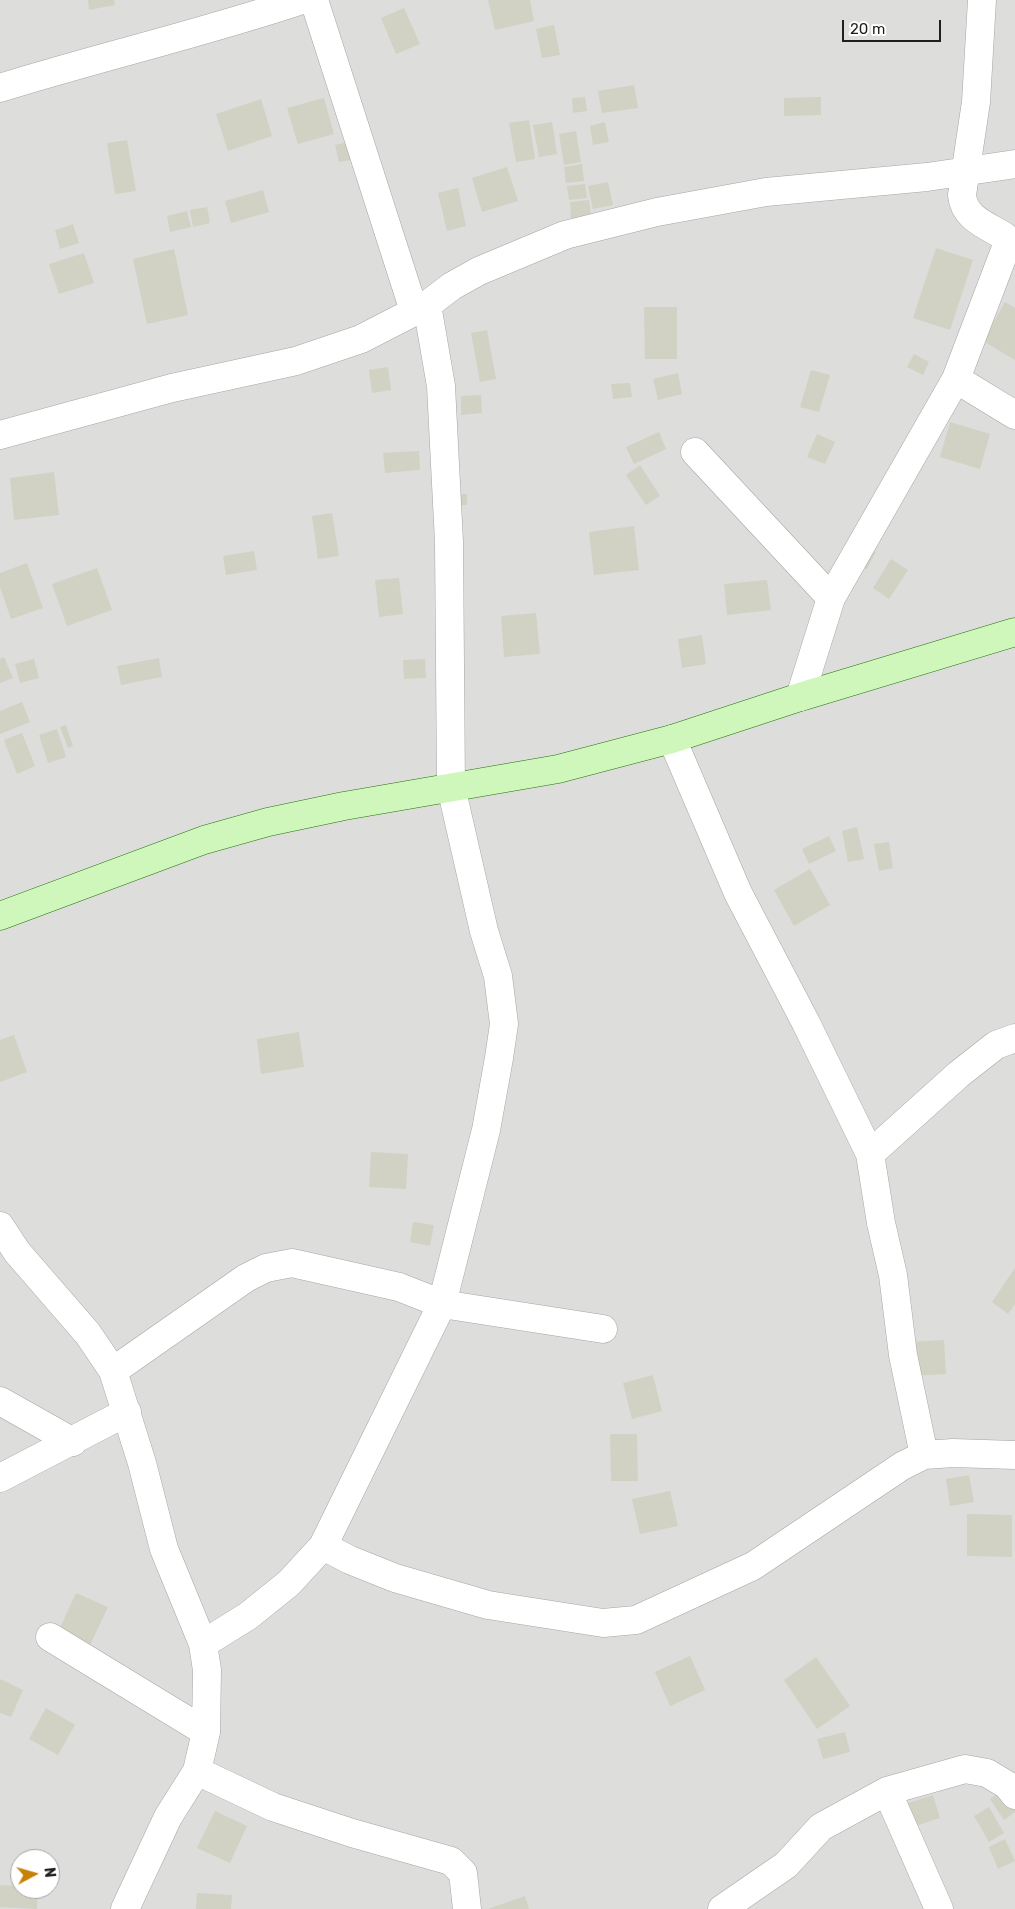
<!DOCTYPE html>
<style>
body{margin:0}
#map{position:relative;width:1015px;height:1909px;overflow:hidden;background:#edf0e6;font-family:Rubik,sans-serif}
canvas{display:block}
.north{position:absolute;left:10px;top:1849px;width:50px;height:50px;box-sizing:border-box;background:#fff;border:1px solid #a5a5a5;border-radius:50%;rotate:84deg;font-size:14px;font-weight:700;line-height:20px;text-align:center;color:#1f1f1f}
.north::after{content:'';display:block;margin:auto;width:18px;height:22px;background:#c78107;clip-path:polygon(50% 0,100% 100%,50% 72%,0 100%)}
.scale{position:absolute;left:842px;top:20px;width:99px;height:22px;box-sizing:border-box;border:2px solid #1f1f1f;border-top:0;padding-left:6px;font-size:15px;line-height:18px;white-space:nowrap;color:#1f1f1f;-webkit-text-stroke:4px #fff;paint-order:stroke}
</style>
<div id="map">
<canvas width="1015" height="1909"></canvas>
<div class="north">N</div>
<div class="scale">20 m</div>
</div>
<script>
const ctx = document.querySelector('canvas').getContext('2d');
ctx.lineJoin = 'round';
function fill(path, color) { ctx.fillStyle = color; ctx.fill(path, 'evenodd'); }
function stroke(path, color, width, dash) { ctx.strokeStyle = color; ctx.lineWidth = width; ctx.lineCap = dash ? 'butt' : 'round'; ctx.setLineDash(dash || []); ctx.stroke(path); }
const residential = new Path2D(`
 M0,0H1015V1909H0ZM20,1859H50V1889H20Z`);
const building = new Path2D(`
 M88,0H114L115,5L89,10Z
 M488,0H530L534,21L495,30Z
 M404,8L420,44L396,54L381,18Z
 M554,25L560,55L542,58L536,29Z
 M634,85L638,108L602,113L598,91Z
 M585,97L587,111L573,113L572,98Z
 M821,97V115L784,116V98Z
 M324,98L334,134L298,144L287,108Z
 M261,99L272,136L228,151L216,114Z
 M529,120L535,159L516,162L509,123Z
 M552,122L557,154L539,157L533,125Z
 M605,122L609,142L593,145L590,126Z
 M576,131L581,162L564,165L559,134Z
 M127,140L136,191L115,194L107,143Z
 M352,141L356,159L339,162L335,145Z
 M582,164L584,181L566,183L564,167Z
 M507,167L518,201L482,212L472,178Z
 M608,182L613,205L593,209L588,186Z
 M585,184L587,198L569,200L567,186Z
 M458,188L466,226L447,231L438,193Z
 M263,190L269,212L231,223L225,201Z
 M589,200L591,216L571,219L570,202Z
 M207,207L210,223L193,227L190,210Z
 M187,211L191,227L170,232L167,216Z
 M73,224L79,243L60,249L55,230Z
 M936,248L973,260L950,330L913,318Z
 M174,249L188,315L147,324L133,259Z
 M84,253L94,283L59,294L49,264Z
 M1005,302L1015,308V360L983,341Z
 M644,307H677V359H645Z
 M487,330L496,379L480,382L471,333Z
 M914,354L929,362L923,375L907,367Z
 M388,367L391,390L372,393L369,370Z
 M811,370L830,375L819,412L800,407Z
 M678,373L682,394L658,400L653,379Z
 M630,383L632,397L613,399L611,384Z
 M481,395L482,413L461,415V396Z
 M950,422L990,434L980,469L940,457Z
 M659,432L666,449L634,464L626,447Z
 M817,434L835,442L825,464L807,457Z
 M419,451L420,470L385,473L383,453Z
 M640,465L660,496L646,505L626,475Z
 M54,472L59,515L14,520L10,478Z
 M450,494H467V505H450Z
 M332,513L339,556L318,559L312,516Z
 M634,526L639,570L594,575L589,532Z
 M866,547L876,552L867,569L856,564Z
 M254,551L257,570L226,575L223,556Z
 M891,559L908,570L889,599L873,588Z
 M27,563L43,608L11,619L0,587V573Z
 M97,568L112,610L67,626L52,584Z
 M399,578L403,614L379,617L375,580Z
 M767,580L771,610L727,615L724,584Z
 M536,613L540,654L504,657L501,616Z
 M702,635L706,664L682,668L678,639Z
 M4,657L13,678L0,683V659Z
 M159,658L162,677L121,685L117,666Z
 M34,659L39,678L20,683L15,664Z
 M425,659L426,678L404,679L403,660Z
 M22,702L30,722L0,734V711Z
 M66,725L73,746L68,748L60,727Z
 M57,729L66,757L48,763L39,735Z
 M22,733L35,766L17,774L4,740Z
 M857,827L864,859L848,862L842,831Z
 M829,836L836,851L809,864L802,849Z
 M889,842L893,868L879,871L874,844Z
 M810,869L830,905L794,926L774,890Z
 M299,1032L304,1067L261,1074L257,1039Z
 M14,1035L27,1072L0,1082V1040Z
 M371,1152L408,1154L406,1189L369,1187Z
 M413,1222L434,1225L430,1246L410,1242Z
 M1015,1268V1304L1008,1314L992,1302Z
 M944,1340L946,1374L912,1376L910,1342Z
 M653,1375L662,1411L632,1419L623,1383Z
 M610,1434H637L638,1481H611Z
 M969,1475L974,1502L950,1506L946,1479Z
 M670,1491L678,1526L640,1534L632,1499Z
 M967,1514L1012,1515V1557L967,1556Z
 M76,1593L108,1607L90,1645L59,1630Z
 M690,1656L705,1690L670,1706L655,1672Z
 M816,1657L850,1706L817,1729L784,1680Z
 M0,1679L23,1690L11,1717L0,1713Z
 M46,1708L75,1725L58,1755L29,1739Z
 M845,1732L850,1752L823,1759L817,1739Z
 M1002,1790L1015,1809V1812L1004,1820L990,1799Z
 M933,1795L940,1818L909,1828L902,1805Z
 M989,1807L1004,1833L989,1842L974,1816Z
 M215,1811L247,1826L230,1863L197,1848Z
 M1005,1839L1015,1861L998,1869L989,1847Z
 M0,1885L20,1886V1889H38L37,1909L0,1907Z
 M197,1893L232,1895L231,1909H196Z
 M525,1896L529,1909H488Z`);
const street = new Path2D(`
 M314,0L414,311
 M0,88C100,57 203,33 302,0
 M956,379L1015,415
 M0,435L172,388L296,361L361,339L427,305L452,286L479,271L565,235L657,212L766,192L927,177L1015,164
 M695,452L831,598
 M800,697L831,598L956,379L1007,245V240L1004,236C986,225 964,218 962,195L976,102L982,0
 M672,739L738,893L806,1023L870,1154L881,1223L893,1275L903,1355L924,1455
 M870,1154L959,1074L996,1045L1015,1038
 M0,1226L17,1252L88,1334L113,1371L142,1463L164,1549L203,1644L207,1670L206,1732L197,1771L168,1817L125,1909
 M113,1371L246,1278L266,1268L292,1263L399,1287L442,1304L603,1329
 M0,1401L73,1442
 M0,1478L127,1412
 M323,1546L350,1560L395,1578L488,1605L603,1623L636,1620L753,1566L902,1466L924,1455L953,1453L1015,1455
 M50,1637L206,1732
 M203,1644L248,1616L289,1583L323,1546L442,1304L486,1130L499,1058L504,1024L498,976L484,931L451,787L449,542L441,386L427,305
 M197,1771L273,1807L352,1833L451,1861L463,1873L467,1909
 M887,1791L939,1909
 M722,1909L786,1865L821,1827L887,1791L965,1769L987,1773L1007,1785L1015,1795`);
const secondary = new Path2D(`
 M0,916L204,840L268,822L344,806L558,769L672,739L800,697L1015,632`);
fill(residential, '#dddddc');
fill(building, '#d1d2c3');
stroke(street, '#a6a6a6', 29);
stroke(secondary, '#257309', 29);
stroke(street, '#fff', 28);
stroke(secondary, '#cff7bc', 28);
</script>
